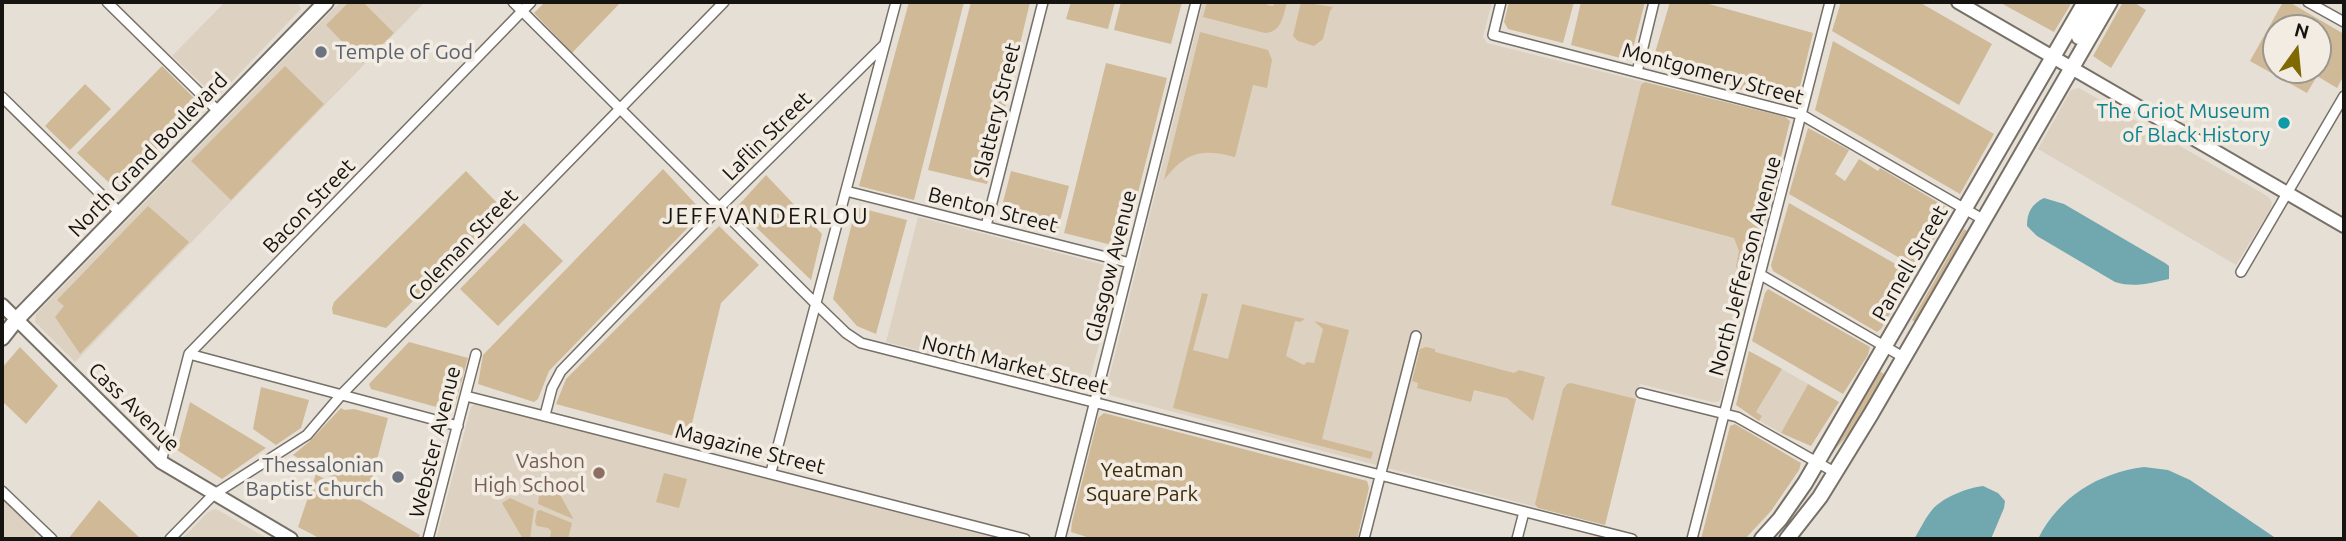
<!DOCTYPE html>
<style>
body{margin:0}
#map{position:relative;width:2346px;height:541px;overflow:hidden;background:#e5dfd5;font-family:Ubuntu,sans-serif}
canvas{display:block}
.frame{position:absolute;inset:0;border:4px solid #161410;pointer-events:none}
.north{position:absolute;left:2262px;top:14px;width:70px;height:70px;box-sizing:border-box;background:#f3ece2;border:2px solid #9b968e;border-radius:50%;rotate:15deg;font-size:19px;font-weight:700;line-height:28px;text-align:center;color:#161410}
.north::after{content:'';display:block;margin:auto;width:24px;height:32px;background:#7f6900;clip-path:polygon(50% 0,100% 100%,50% 72%,0 100%)}
</style>
<div id="map">
<canvas width="2346" height="541"></canvas>
<div class="frame"></div>
<div class="north">N</div>
</div>
<script>
const ctx = document.querySelector('canvas').getContext('2d');
ctx.lineJoin = 'round';
function fill(path, color) { ctx.fillStyle = color; ctx.fill(path, 'evenodd'); }
function stroke(path, color, width, dash) { ctx.strokeStyle = color; ctx.lineWidth = width; ctx.lineCap = dash ? 'butt' : 'round'; ctx.setLineDash(dash || []); ctx.stroke(path); }
function label(font, color, halo, rows, align = 'center') {
  ctx.font = font + ' Ubuntu,sans-serif'; ctx.lineWidth = 7; ctx.setLineDash([]); ctx.textBaseline = 'middle'; ctx.strokeStyle = halo; ctx.fillStyle = color; for (const [text, x, y, turn = 0] of rows) {
    ctx.save(); ctx.translate(x, y); ctx.rotate((+turn || 0) * Math.PI / 180); ctx.textAlign = isNaN(turn) ? turn : align; if (halo) ctx.strokeText(text, 0, 0); ctx.fillText(text, 0, 0); ctx.restore();
  }
}
const built = new Path2D(`
 M225,2H297L301,9L220,94L215,96L172,56Z
 M340,2H425L75,362L35,322L36,314Z
 M1203,2H1492L1483,37L1487,43L1785,117L1790,121L1720,400L1718,402H1712L1640,384L1605,525L1105,394Z
 M2079,88L2269,197L2272,203L2270,210L2236,265L2038,149L2071,90Z
 M918,217L1117,268L1118,275L1086,392L886,342Z
 M1782,369L1808,384L1781,433L1753,417Z
 M475,404H478L999,539H436L471,407Z
 M2,498L37,533L32,539H2Z
 M215,509L218,510L268,539H182L208,512Z`);
const green = new Path2D(`
 M349,2H363L394,33L363,63L326,25Z
 M545,2H621L572,53L534,13Z
 M909,2H964L914,200L859,186Z
 M971,2H1030L987,184L928,170Z
 M1071,2H1115L1108,29L1066,19Z
 M1121,2H1182L1171,44L1114,30Z
 M1207,2H1268L1267,5L1273,6L1275,2H1287C1283,16 1282,32 1265,33L1203,17Z
 M1301,2L1333,7L1330,11L1323,39L1314,46L1298,41L1293,36Z
 M1509,2H1574L1563,43L1508,29L1504,22Z
 M1581,2H1645L1631,56L1628,60L1571,45Z
 M1670,2H1702L1813,33L1796,103L1669,72L1670,68L1652,63Z
 M1841,2H1919L1992,44L1959,105L1832,31Z
 M1999,2H2072L2054,32Z
 M2123,2H2133L2146,10L2111,68L2093,56Z
 M2283,2H2289L2344,34V75L2337,88L2317,76L2307,93L2250,61ZM2318,28V70H2276V28Z
 M1200,32L1268,50L1272,60L1267,88L1253,85L1235,157C1201,148 1186,152 1164,180Z
 M1833,41L1994,134L1960,194L1815,110Z
 M1106,63L1167,78L1124,248L1064,233Z
 M162,66L200,104L117,190L77,153Z
 M285,66L324,104L231,200L191,161Z
 M1645,82L1785,117L1790,121L1752,274L1736,267L1739,251L1734,238L1611,205L1641,85Z
 M85,84L111,109L70,150L45,126Z
 M1808,128L1849,150L1835,174L1845,181L1859,159L1878,171L1880,168L1951,210L1917,268L1789,194Z
 M663,169L703,212L549,371L538,399L534,402L478,384L483,355Z
 M466,171L504,210L386,328L333,314L332,308L334,302Z
 M1011,171L1069,186L1057,233L999,218Z
 M766,175L822,234L811,280L736,208Z
 M1789,203L1913,274L1881,329L1877,332L1773,271L1771,265Z
 M148,206L189,242L80,354L55,317L64,306L57,300Z
 M856,207L907,220L876,334L857,326L833,299Z
 M524,223L563,261L498,326L460,289Z
 M719,226L759,265L721,303L688,440L556,404L566,379Z
 M1964,229L1969,232L1917,323L1912,320Z
 M1768,289L1870,347L1868,355L1843,394L1752,341L1765,293Z
 M1202,293L1208,294L1193,350L1228,359L1242,304L1305,319L1300,322L1295,321L1286,356L1304,365L1307,362L1314,363L1323,329L1314,321L1349,330L1322,439L1373,452L1371,459L1173,408Z
 M409,342L468,358L454,409L451,411L371,389L369,384Z
 M20,347L58,386L26,424L2,401V368Z
 M1426,347L1435,349V352L1514,373L1519,370L1545,377L1533,421L1507,398L1474,390L1471,402L1417,388L1418,383L1412,381L1420,349Z
 M1749,351L1782,369L1756,412L1762,416L1759,421L1736,405Z
 M1879,371L1886,375L1853,429L1832,453L1829,451Z
 M1571,383L1636,399L1605,525L1538,508L1535,504L1563,389L1567,384Z
 M1808,384L1839,402L1811,446L1781,433Z
 M261,387L309,400L301,428L276,445L253,429Z
 M190,402L266,448L222,479L177,450Z
 M341,408L344,410L354,409L388,418L367,497L293,455L310,441Z
 M1104,413L1367,481L1369,488L1357,539H1093L1071,532L1072,522L1098,418Z
 M1735,424L1801,463L1799,470L1771,511L1745,539H1701L1730,426Z
 M664,473L687,479L679,508L656,502Z
 M316,474L420,535L418,539H321L298,527Z
 M549,475L573,518V519L538,504L541,480Z
 M510,498L534,509L530,539H523L502,503Z
 M99,500L141,539H68Z
 M540,510L572,523L568,539H550L551,531L548,528L537,526L535,522L537,511Z`);
const water = new Path2D(`
 M2044,198L2064,204L2165,263L2169,266V279C2150,283 2134,288 2115,282L2037,236L2027,226C2027,212 2032,204 2044,198Z
 M2144,467L2168,470L2190,480L2277,539H2038C2059,497 2098,473 2144,467Z
 M1983,486L1998,493L2005,501L2004,508L1991,539H1914C1920,530 1925,518 1932,510C1943,497 1967,488 1983,486Z`);
const street = new Path2D(`
 M107,2L219,112
 M513,2L816,304L846,333L861,343L1632,539
 M1501,2L1493,35L1802,115L1984,220
 M2308,2L2344,22
 M1637,72L1654,2
 M2,97L120,213
 M846,191L1130,263
 M986,226L1043,2
 M2241,272L2344,96
 M1761,275L1903,357
 M189,354L458,426
 M1641,393L1737,417L1836,473
 M466,396L1025,539
 M545,415L552,388L561,371L719,208L885,44
 M161,462L189,354L531,2
 M771,472L896,2
 M2,491L52,539
 M170,539L213,495L307,435L342,394L724,2
 M428,539L476,354
 M1060,539L1196,2
 M1364,539L1416,336
 M1517,539L1524,512
 M1692,539L1830,2`);
const secondary = new Path2D(`
 M1958,2L2344,226
 M2,305L161,462L291,539`);
const primary = new Path2D(`
 M2079,37L2097,2
 M2,338L17,319L326,2
 M1762,539L1780,519L1805,483L2085,2
 M1787,539L1820,497L1871,414L2110,2`);
const markers = [
 [321,52,7,"#6b7280"],
 [2284,123,7,"#0f9aa8"],
 [599,473,7,"#8d6e63"],
 [398,477,7,"#6b7280"]
];
const worshipNames = [
 ["Temple of God",335,52],
 ["Thessalonian",384,465,"right"],
 ["Baptist Church",384,489,"right"]
];
const streetNames = [
 ["Montgomery Street",1713,74,15],
 ["Slattery Street",997,110,-76],
 ["Laflin Street",767,136,-45],
 ["North Grand Boulevard",148,155,-46],
 ["Bacon Street",309,206,-46],
 ["Benton Street",993,210,14],
 ["Coleman Street",463,245,-46],
 ["Parnell Street",1910,263,-60],
 ["Glasgow Avenue",1111,266,-76],
 ["North Jefferson Avenue",1745,266,-75],
 ["North Market Street",1015,365,14],
 ["Cass Avenue",134,407,44],
 ["Webster Avenue",435,442,-76],
 ["Magazine Street",750,449,14]
];
const cultureNames = [
 ["The Griot Museum",2270,111],
 ["of Black History",2270,135]
];
const educationNames = [
 ["Vashon",585,461],
 ["High School",585,485]
];
const parkNames = [
 ["Yeatman",1142,470],
 ["Square Park",1142,494]
];
const neighbourhoodNames = [
 ["JEFFVANDERLOU",766,216]
];
fill(built, '#ddd2c2');
fill(green, '#d0b996');
fill(water, '#71a7ae');
stroke(street, '#767067', 12);
stroke(secondary, '#767067', 16);
stroke(primary, '#767067', 18);
stroke(street, '#fff', 9);
stroke(secondary, '#fff', 12);
stroke(primary, '#fff', 14);
for (const [x, y, r, color] of markers) { const dot = new Path2D(); dot.arc(x, y, r, 0, 2 * Math.PI); ctx.fillStyle = color; ctx.fill(dot); stroke(dot, '#f3ece2', 2.5); }
label('21px', '#5b616d', '#f3ece2', worshipNames, 'left');
label('21px', '#161410', '#f3ece2', streetNames);
label('21px', '#0d838f', '#f3ece2', cultureNames, 'right');
label('21px', '#785e54', '#f3ece2', educationNames, 'right');
label('21px', '#3c2a0a', '#f3ece2', parkNames);
ctx.letterSpacing = '2px';
label('23px', '#161410', '#f3ece2', neighbourhoodNames);
ctx.letterSpacing = '0px';
</script>
